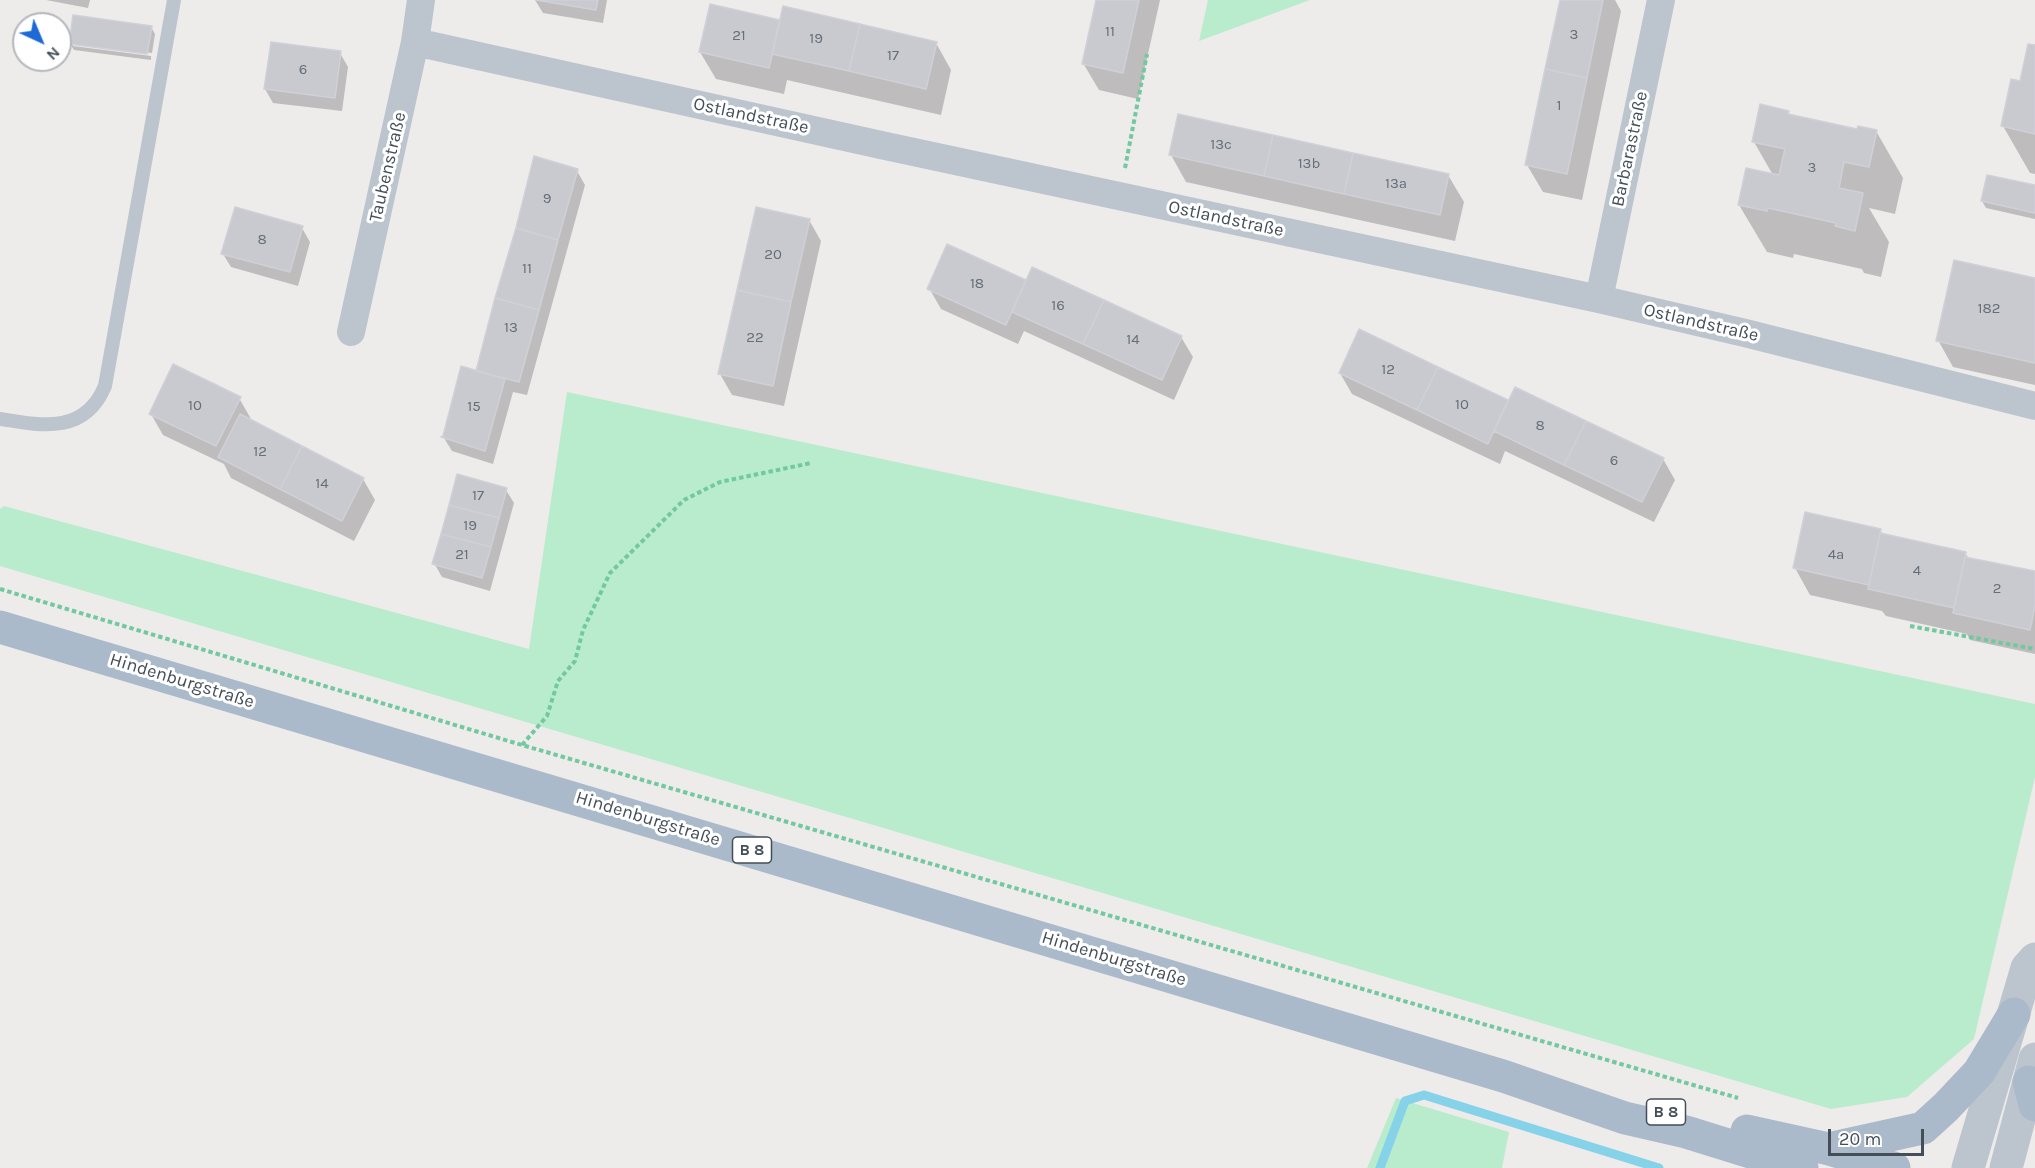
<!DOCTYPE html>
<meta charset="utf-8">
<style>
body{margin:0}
#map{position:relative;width:2035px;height:1168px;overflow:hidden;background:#eeebeb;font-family:Karla,sans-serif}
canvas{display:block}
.north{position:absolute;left:12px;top:12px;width:60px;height:60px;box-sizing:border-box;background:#fff;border:2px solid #b4b8bc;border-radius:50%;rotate:136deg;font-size:16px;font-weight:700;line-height:24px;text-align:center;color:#444e58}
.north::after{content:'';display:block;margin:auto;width:21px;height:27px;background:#1d6ad6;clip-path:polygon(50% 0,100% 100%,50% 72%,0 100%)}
.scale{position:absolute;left:1828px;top:1129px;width:96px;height:27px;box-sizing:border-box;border:3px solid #444e58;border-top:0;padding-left:8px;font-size:18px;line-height:21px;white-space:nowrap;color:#444e58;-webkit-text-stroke:4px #fff;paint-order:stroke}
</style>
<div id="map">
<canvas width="2035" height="1168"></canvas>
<div class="north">N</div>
<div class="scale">20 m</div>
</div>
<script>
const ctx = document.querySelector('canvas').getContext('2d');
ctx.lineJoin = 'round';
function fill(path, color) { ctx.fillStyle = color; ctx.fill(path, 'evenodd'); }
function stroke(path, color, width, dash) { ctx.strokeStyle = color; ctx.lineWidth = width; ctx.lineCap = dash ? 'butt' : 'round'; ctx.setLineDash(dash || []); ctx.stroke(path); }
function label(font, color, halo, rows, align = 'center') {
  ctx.font = font + ' Karla,sans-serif'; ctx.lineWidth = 6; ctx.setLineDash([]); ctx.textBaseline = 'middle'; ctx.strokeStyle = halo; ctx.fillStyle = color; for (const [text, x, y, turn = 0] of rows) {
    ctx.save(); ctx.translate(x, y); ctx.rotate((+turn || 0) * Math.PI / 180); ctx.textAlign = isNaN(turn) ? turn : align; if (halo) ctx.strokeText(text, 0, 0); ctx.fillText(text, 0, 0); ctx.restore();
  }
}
const green = new Path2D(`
 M1208,0H1310L1199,41Z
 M567,392L2035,704V777L1974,1039L1907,1097L1831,1109L0,566V509L4,506L529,649Z
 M1396,1098L1509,1132L1502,1168H1367Z`);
const shadow = new Path2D(`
 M46,0H90L88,8Z
 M535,0H607L603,23L543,13Z
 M1097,0H1160L1138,99L1099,90L1083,63Z
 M1561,0H1615L1621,11L1582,200L1543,192L1527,165Z
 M74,17L151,27L155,34L152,53L73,43V46L151,56V60L74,50L70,44Z
 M781,22L936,43L951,70L941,115L787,80L784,94L716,79L700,52Z
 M2035,47V174L2030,173L2003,126Z
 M340,53L348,67L342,111L273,103L265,89Z
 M1788,112L1790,116L1858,131H1876L1903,178L1895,214L1869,208L1889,242L1881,277L1864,273L1862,269L1794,254L1793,258L1767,252L1739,205L1773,175L1754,142Z
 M1171,155L1448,175L1464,202L1455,241L1186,182Z
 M577,171L585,185L527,395L513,392L493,464L452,451L444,438Z
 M2035,187V219L1986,208L1982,201Z
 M809,220L821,241L784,406L732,395L720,374Z
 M302,228L310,242L298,286L231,267L223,254Z
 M948,246L1027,282L1181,337L1193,357L1174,400L1024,331L1018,344L941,309L929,288Z
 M2035,279V385L1953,367L1938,340Z
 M1360,331L1509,402L1663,459L1675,480L1654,522L1505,451L1500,464L1352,394L1340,373Z
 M239,398L251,419L250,421L363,479L375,500L354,541L231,478L224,464L163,435L151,414Z
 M506,490L514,503L490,591L442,577L434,563Z
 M1880,530L1884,536L1965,553L1969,559L2035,573V654L1970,640L1967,634L1886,616L1882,611L1810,595L1795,568Z`);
const stream = new Path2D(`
 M1380,1168L1405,1101L1424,1095L1659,1168`);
const building = new Path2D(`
 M536,0H598L596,10Z
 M1096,0H1139L1123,73L1082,64Z
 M1560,0H1603L1587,78L1545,69Z
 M710,4L780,20L769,68L699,52Z
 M783,6L860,24L849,71L772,54Z
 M73,15L152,26L147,54L69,44Z
 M860,24L937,42L926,89L849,71Z
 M271,42L341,51L335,98L264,89Z
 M2028,44L2035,45V134L2001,126L2011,79L2020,81Z
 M1545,69L1587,78L1567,174L1525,165Z
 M1760,104L1789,111L1788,114L1857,129L1858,126L1877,130L1869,167L1844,162L1839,188L1863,193L1855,231L1835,226L1836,223L1768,208L1767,211L1738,205L1746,168L1779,175L1785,149L1752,142Z
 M1178,114L1273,135L1264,176L1169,155Z
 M1273,135L1353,153L1344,194L1264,176Z
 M1353,153L1449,174L1440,215L1344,194Z
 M534,156L578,169L558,240L516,228Z
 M1987,175L2035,185V213L1981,201Z
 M235,207L303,226L290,272L221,254Z
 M756,207L810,219L791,302L737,290Z
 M516,228L558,240L539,310L495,298Z
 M947,244L1026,280L1006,325L927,289Z
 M1954,260L2035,278V363L1936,341Z
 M1032,267L1104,300L1083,344L1012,312Z
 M737,290L791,302L773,386L718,374Z
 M495,298L539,310L519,382L476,371Z
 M1104,300L1182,336L1162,380L1083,344Z
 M1359,329L1438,367L1417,410L1339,373Z
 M173,364L241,397L216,446L149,414Z
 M461,366L505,379L485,451L441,437L443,436Z
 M1438,367L1508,400L1488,444L1417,410Z
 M1515,387L1586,421L1564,465L1494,431Z
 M240,414L302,446L280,489L218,457Z
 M1586,421L1664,458L1642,502L1564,465Z
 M302,446L364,478L342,521L280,489Z
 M457,474L507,488L499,518L449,505Z
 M449,505L499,518L491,547L441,534Z
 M1805,512L1881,529L1869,585L1793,568Z
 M1880,533L1966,552L1954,608L1868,589Z
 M441,534L491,547L482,578L432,564Z
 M1965,557L2035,571V606L2030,630L1953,613Z`);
const path = new Path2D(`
 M1125,168L1147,54
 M0,589L522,745L1738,1098
 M1910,626L2035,649
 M522,745L547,716L558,681L575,661L583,630L610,573L684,500L720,482L811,463`);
const service = new Path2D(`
 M0,419C43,426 85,434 105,386L174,0`);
const minor = new Path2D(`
 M415,42L881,145L1599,299L1745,333L2035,406
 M1599,299L1661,0
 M351,332L415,42L421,0`);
const tertiary = new Path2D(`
 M1968,1168L2027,968L2035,959
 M2006,1168L2035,1059`);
const primary = new Path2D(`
 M0,627L1503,1076L1625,1118L1686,1132L1802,1168
 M2029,1082L2035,1105
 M1747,1131L1829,1149L1894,1168
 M1832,1148L1923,1128L1946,1107L1979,1072L2014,1014`);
const numberNames = [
 ["11",1110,32],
 ["3",1574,35],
 ["21",739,36],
 ["19",816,39],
 ["17",893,56],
 ["6",303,70],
 ["1",1559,106],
 ["13c",1221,145],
 ["13b",1309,164],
 ["3",1812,168],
 ["13a",1396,184],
 ["9",547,199],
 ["8",262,240],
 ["20",773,255],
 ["11",527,269],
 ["18",977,284],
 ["16",1058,306],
 ["182",1989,309],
 ["13",511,328],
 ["22",755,338],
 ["14",1133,340],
 ["12",1388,370],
 ["10",1462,405],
 ["10",195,406],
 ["15",474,407],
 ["8",1540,426],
 ["12",260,452],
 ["6",1614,461],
 ["14",322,484],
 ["17",478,496],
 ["19",470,526],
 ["21",462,555],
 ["4a",1836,555],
 ["4",1917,571],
 ["2",1997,589]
];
const shields = [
 [752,850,39],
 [1666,1112,39]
];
const shieldNames = [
 ["B 8",752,850],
 ["B 8",1666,1112]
];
const streetNames = [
 ["Ostlandstraße",751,116,12],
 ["Barbarastraße",1630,149,-78],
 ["Taubenstraße",388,167,-77],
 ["Ostlandstraße",1226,219,12],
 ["Ostlandstraße",1701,323,13],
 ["Hindenburgstraße",182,681,17],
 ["Hindenburgstraße",648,819,17],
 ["Hindenburgstraße",1114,959,17]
];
fill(green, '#b9eccd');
fill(shadow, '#0003');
stroke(stream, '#86d2e8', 9);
fill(building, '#c8cad0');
stroke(building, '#cfd1d7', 1.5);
stroke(path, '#72c9a0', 4, [4.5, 3]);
stroke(service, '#bcc5ce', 14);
stroke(minor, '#bcc5ce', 28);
stroke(tertiary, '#bcc5ce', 33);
stroke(primary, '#abbaca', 33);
label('15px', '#656d76', null, numberNames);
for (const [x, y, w] of shields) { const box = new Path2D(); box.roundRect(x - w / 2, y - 13, w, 26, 4.5); ctx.fillStyle = '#fff'; ctx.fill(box); stroke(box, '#444e58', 1.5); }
label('bold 16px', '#444e58', null, shieldNames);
label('18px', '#444e58', '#fff', streetNames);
</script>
